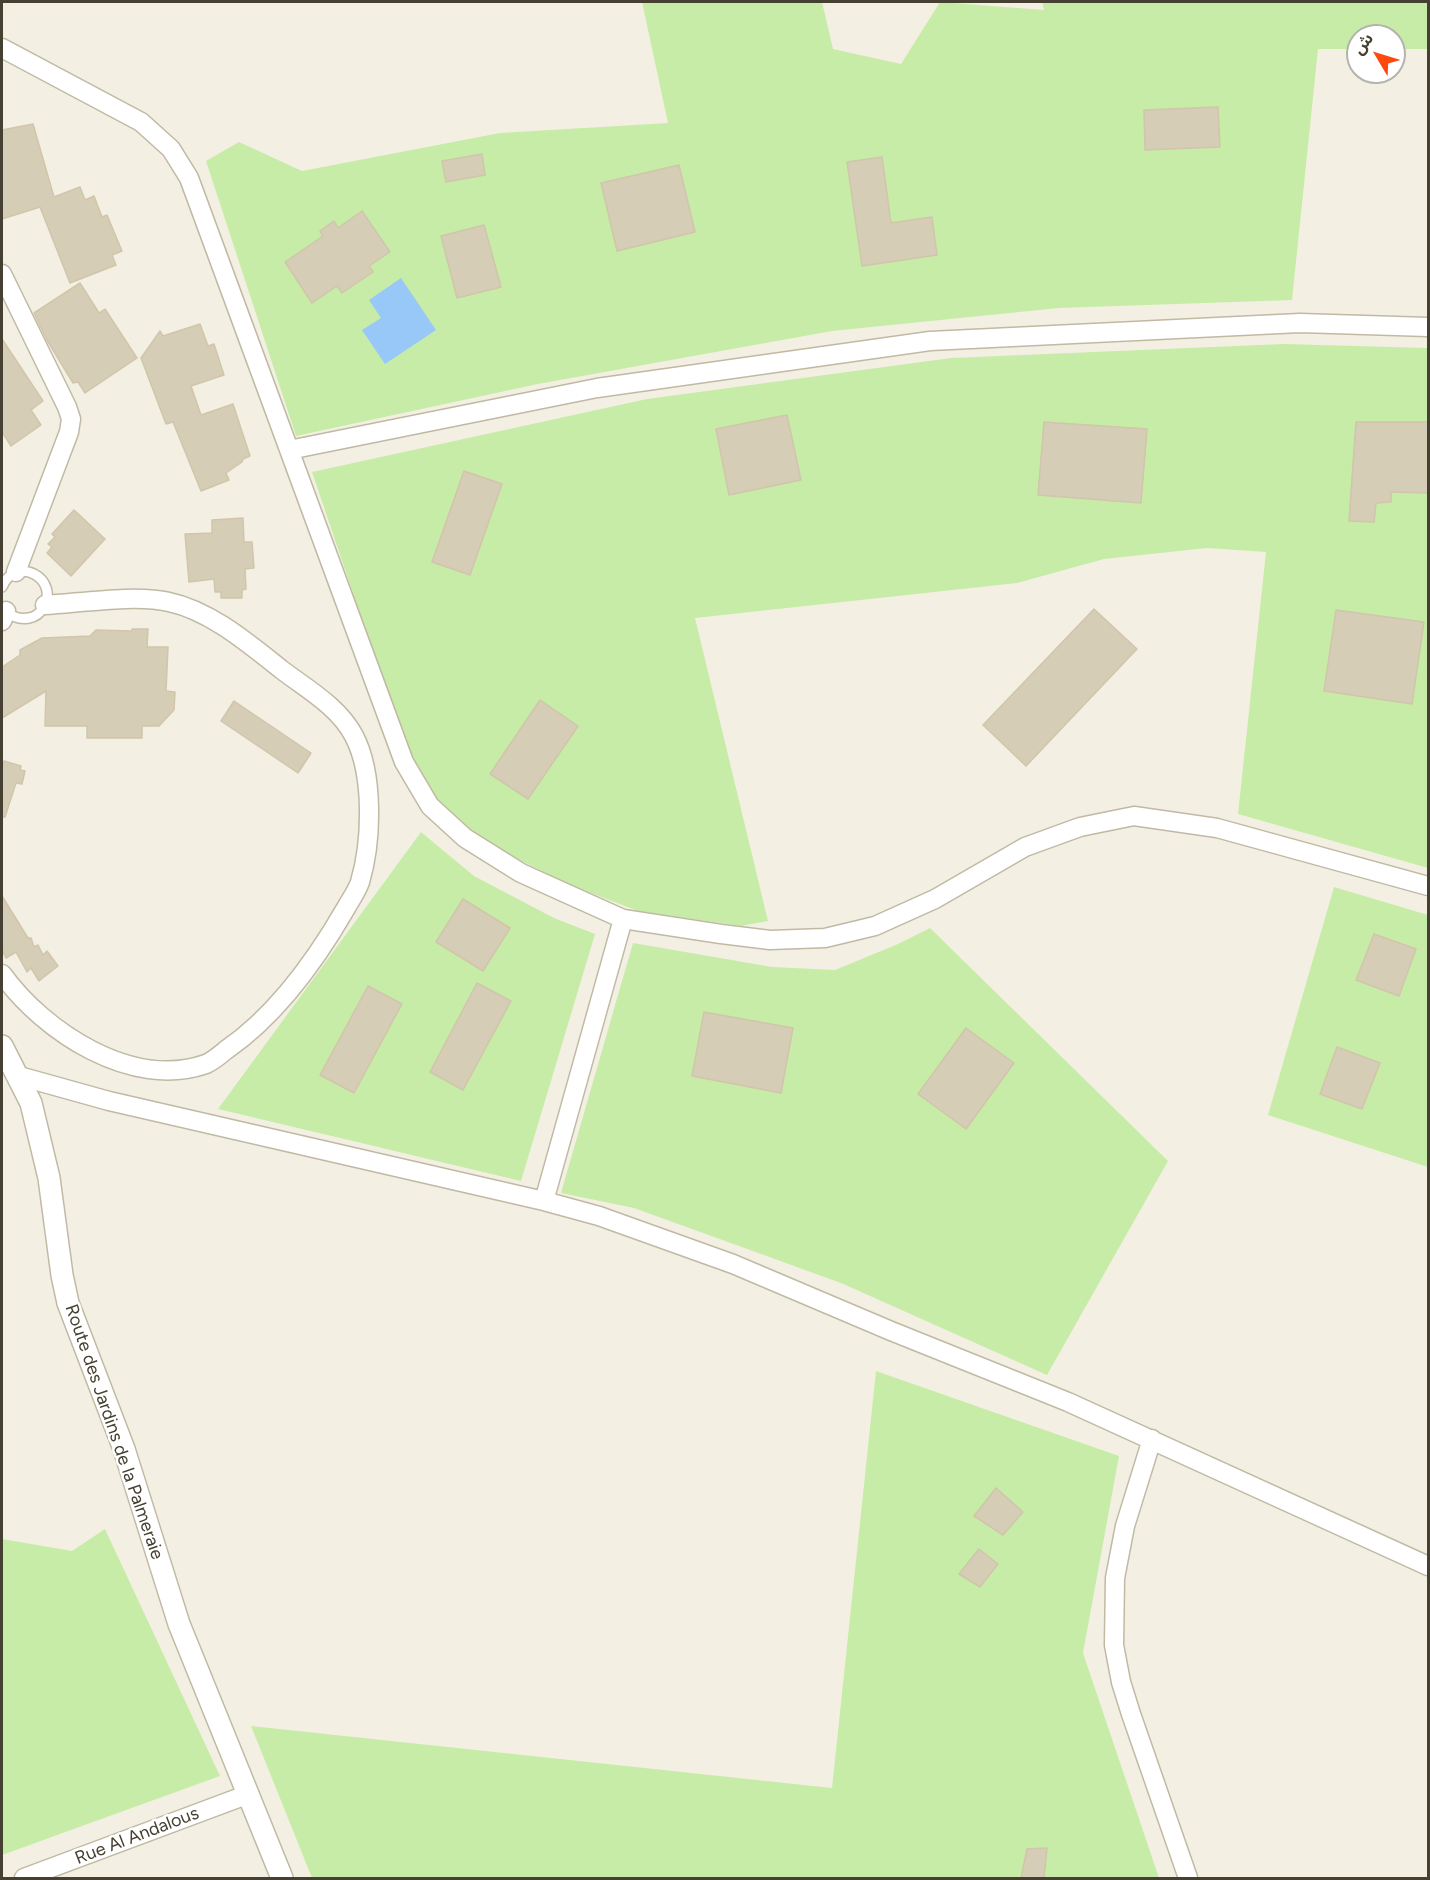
<!DOCTYPE html>
<meta charset="utf-8">
<style>
body{margin:0}
#map{position:relative;width:1430px;height:1880px;overflow:hidden;background:#f3f0e3;font-family:Figtree,"Noto Sans Arabic",sans-serif}
canvas{display:block}
.frame{position:absolute;inset:0;border:3px solid #464032;pointer-events:none}
.north{position:absolute;left:1346px;top:24px;width:60px;height:60px;box-sizing:border-box;background:#fff;border:2px solid #b5b3ad;border-radius:50%;rotate:308deg;font-size:16px;font-weight:700;line-height:24px;text-align:center;color:#464032}
.north::after{content:'';display:block;margin:auto;width:21px;height:27px;background:#ff480e;clip-path:polygon(50% 0,100% 100%,50% 72%,0 100%)}
</style>
<div id="map">
<canvas width="1430" height="1880"></canvas>
<div class="frame"></div>
<div class="north">ش</div>
</div>
<script>
const ctx = document.querySelector('canvas').getContext('2d');
ctx.lineJoin = 'round';
function fill(path, color) { ctx.fillStyle = color; ctx.fill(path, 'evenodd'); }
function stroke(path, color, width, dash) { ctx.strokeStyle = color; ctx.lineWidth = width; ctx.lineCap = dash ? 'butt' : 'round'; ctx.setLineDash(dash || []); ctx.stroke(path); }
function label(font, color, halo, rows, align = 'center') {
  ctx.font = font + ' Figtree,sans-serif'; ctx.lineWidth = 5; ctx.setLineDash([]); ctx.textBaseline = 'middle'; ctx.strokeStyle = halo; ctx.fillStyle = color; for (const [text, x, y, turn = 0] of rows) {
    ctx.save(); ctx.translate(x, y); ctx.rotate((+turn || 0) * Math.PI / 180); ctx.textAlign = isNaN(turn) ? turn : align; if (halo) ctx.strokeText(text, 0, 0); ctx.fillText(text, 0, 0); ctx.restore();
  }
}
const green = new Path2D(`
 M642,2H822L833,49L901,64L940,2L1044,10L1042,2H1428V49H1394V36H1358V49H1318L1292,300L1059,308L832,331L538,384L296,436L206,161L239,142L302,171L500,133L668,123Z
 M1284,344L1428,348V868L1238,814L1266,552L1207,548L1104,559L1017,583L695,618L768,921L741,926L638,911L565,883L475,837L429,797L398,726L312,472L647,399L951,358Z
 M421,832L474,876L554,918L595,934L521,1181L218,1109Z
 M1334,887L1428,915V1167L1268,1115Z
 M930,928L1168,1161L1047,1375L841,1283L634,1208L561,1193L633,943L772,967L835,970L898,944Z
 M876,1371L1119,1456L1083,1653L1159,1878H312L251,1726L832,1788Z
 M105,1529L220,1776L2,1855V1539L72,1551Z`);
const water = new Path2D(`
 M401,278L436,330L385,364L362,330L381,318L369,300Z`);
const building = new Path2D(`
 M1218,107L1220,147L1145,150L1144,110Z
 M33,124L54,197L80,187L85,200L94,196L102,217L107,215L122,251L112,255L116,265L70,283L40,207L2,219V130Z
 M482,154L485,175L446,182L442,161Z
 M882,157L891,223L932,217L937,255L862,266L847,162Z
 M679,165L695,232L617,251L601,183Z
 M362,211L390,252L369,266L373,272L342,293L337,286L312,303L285,262L323,236L320,231L334,221L338,228Z
 M484,225L501,287L457,298L441,236Z
 M80,283L99,313L105,309L137,358L85,393L78,382L73,383L47,340L34,313Z
 M200,324L208,346L214,344L224,375L191,386L201,415L233,404L250,456L243,459L242,462L226,473L229,480L201,491L173,422L166,424L141,358L160,331L163,336Z
 M2,339L43,401L31,410L41,425L11,446L2,432Z
 M787,415L801,480L729,495L716,429Z
 M1044,422L1147,429L1141,503L1038,495Z
 M1356,422H1428V493L1391,492V502L1376,503L1374,522L1349,521Z
 M464,471L502,484L470,575L432,562Z
 M74,510L105,539L71,576L47,553L52,547L48,544L55,537L52,534Z
 M243,518L244,542H252L254,568L245,569L246,589L242,590V598H221V592H215L214,579L189,582L185,534L212,533V520Z
 M1094,609L1137,649L1026,766L983,725Z
 M1336,610L1424,622L1412,704L1324,691Z
 M132,629H148L147,647H168L166,691L175,692L174,710L159,726H142V738H87V726H45L46,691L2,718V667L20,655V650L42,638L90,636L96,630L132,631Z
 M540,700L578,726L528,799L490,774Z
 M234,701L311,753L298,773L221,721Z
 M4,761L21,766L20,770L25,771L22,784L16,783L5,817H2V769Z
 M2,896L28,938H31L34,947L38,945L43,955L47,951L58,966L39,981L31,968L27,972L16,952L6,958L2,950Z
 M463,899L510,928L483,971L436,942Z
 M1374,934L1416,949L1399,996L1356,980Z
 M477,983L511,1001L463,1090L430,1072Z
 M368,986L402,1004L354,1093L320,1075Z
 M704,1012L793,1028L781,1093L692,1076Z
 M966,1028L1014,1063L966,1129L918,1094Z
 M1337,1047L1380,1063L1362,1109L1320,1094Z
 M996,1488L1023,1512L1003,1535L974,1516Z
 M979,1549L998,1564L980,1587L959,1574Z
 M1047,1848L1044,1878H1021L1027,1849Z`);
const service = new Path2D(`
 M2,587C16,554 61,579 43,608C40,613 35,617 29,618C19,620 10,616 4,609`);
const minor = new Path2D(`
 M2,48L141,122L171,149L189,178L404,762L430,806L465,838L521,873L623,919L721,934L770,940L825,938L875,926L935,899L1025,847L1080,827L1134,816L1217,828L1428,886
 M2,274L67,407L71,419L69,432L16,572
 M289,450L597,388L930,341L1300,323L1428,327
 M2,621L6,611
 M2,974C44,1032 132,1090 206,1064C213,1061 220,1055 226,1050C277,1015 316,960 346,908C351,899 357,891 360,882C372,841 374,774 354,736C339,707 307,689 282,670C249,644 211,611 169,602C136,594 80,603 45,605
 M19,1076L109,1101L544,1201L599,1216L733,1264L891,1331L1068,1402L1428,1566
 M544,1201L623,919
 M1152,1439L1125,1526L1115,1578L1114,1645L1121,1682L1131,1714L1188,1878
 M24,1878L249,1794`);
const tertiary = new Path2D(`
 M2,1046L31,1103L49,1178L62,1275L68,1303L124,1449L179,1624L282,1878`);
const streetNames = [
 ["Route des Jardins de la Palmeraie",114,1432,71],
 ["Rue Al Andalous",137,1836,-21]
];
fill(green, '#c7eca7');
fill(water, '#98c8f7');
fill(building, '#d6cdb7');
stroke(building, '#d1c5aa', 1.5);
stroke(service, '#c0b9a4', 12);
stroke(minor, '#c0b9a4', 21);
stroke(tertiary, '#c0b9a4', 24);
stroke(service, '#fff', 9);
stroke(minor, '#fff', 18);
stroke(tertiary, '#fff', 21);
label('18px', '#464032', '#fff', streetNames);
</script>
